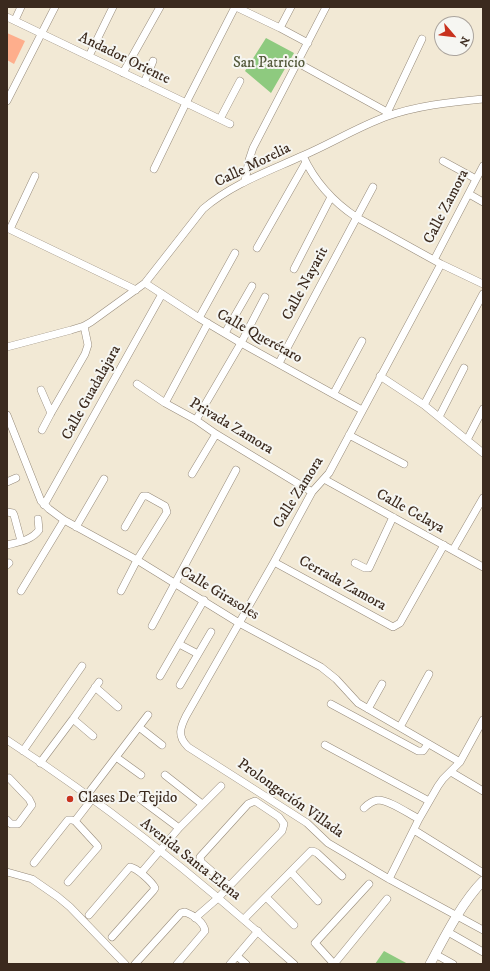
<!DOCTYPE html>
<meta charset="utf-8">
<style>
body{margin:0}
#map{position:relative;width:490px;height:971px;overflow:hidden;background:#f2e9d5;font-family:"IM FELL DW Pica",serif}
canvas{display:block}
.frame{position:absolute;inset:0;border:8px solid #3b2a1e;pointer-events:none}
.north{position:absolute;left:434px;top:16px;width:40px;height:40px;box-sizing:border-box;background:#f6f6f2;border:1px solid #aba49d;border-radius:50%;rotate:118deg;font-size:11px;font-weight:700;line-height:16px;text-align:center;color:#3b2a1e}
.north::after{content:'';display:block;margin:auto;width:14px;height:18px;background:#c8321e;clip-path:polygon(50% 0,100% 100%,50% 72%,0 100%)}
</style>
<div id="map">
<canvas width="490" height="971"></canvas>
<div class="frame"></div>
<div class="north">N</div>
</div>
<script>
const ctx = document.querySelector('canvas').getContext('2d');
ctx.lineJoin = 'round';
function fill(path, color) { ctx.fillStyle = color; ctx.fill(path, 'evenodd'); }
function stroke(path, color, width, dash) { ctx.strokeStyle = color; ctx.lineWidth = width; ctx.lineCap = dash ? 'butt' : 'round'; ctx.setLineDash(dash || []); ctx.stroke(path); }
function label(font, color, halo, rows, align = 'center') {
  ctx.font = font + ' "IM FELL DW Pica",serif'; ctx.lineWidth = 4; ctx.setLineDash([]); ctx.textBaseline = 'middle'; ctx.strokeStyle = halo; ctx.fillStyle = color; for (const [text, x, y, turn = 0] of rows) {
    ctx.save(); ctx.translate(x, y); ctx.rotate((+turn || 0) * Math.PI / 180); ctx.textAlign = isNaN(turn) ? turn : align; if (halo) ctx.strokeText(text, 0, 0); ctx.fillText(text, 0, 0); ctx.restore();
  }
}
const green = new Path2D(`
 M266,38L294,53L271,93L245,71Z
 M384,951L408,964H375Z`);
const building = new Path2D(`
 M7,33L25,41L14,64L7,60Z`);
const minor = new Path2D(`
 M236,7L280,28L308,43
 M7,17L230,124
 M15,20L21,7
 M280,28L291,7
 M89,56L113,7
 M298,63L387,112
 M123,73L160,7
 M144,83L153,61
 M7,101L55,7
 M386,115L422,39
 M220,119L240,81
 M303,156C315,182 332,201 356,217L441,264L483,284
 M443,161L476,179
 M154,169L186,103L235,7
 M245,181L249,160L253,148L326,7
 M469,194L483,202
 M7,228L136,290
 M10,229L35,176
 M257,248L306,162
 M434,260L483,166
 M441,264L329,473L312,492L274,562L186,716C180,728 177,736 188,747L307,823L328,843L389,879L483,930
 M294,269L331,197
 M145,283L199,318L241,343L362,410
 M199,318L235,253
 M225,333L252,286
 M7,347L71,330L84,326L91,322L145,283L203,209C232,184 267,172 302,156C330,144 356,128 385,117C415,106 450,102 483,99
 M279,363L373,187
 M380,376L424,405L483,453
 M137,384L165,403L196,420L216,434L312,492
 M41,390L51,413
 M334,393L362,341
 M165,403L208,323
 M424,405L483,294
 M7,415L41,501L49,509L64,520L137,560L239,623L321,667L336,679L358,703L460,762
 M439,417L464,368
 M196,420L241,343L265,297
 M42,430L51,413L85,354L88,345L84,326
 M349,435L404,464
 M467,440L483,409
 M192,474L216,434
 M324,479L483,567
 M7,482L16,478
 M44,505L162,294
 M7,512L13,513L14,515L21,541
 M76,527L104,479
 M7,545C19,542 32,540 39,530L38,519
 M453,550L483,498
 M274,562L393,627L400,623L444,545
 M355,563L365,568H369L393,517
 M7,565L9,563
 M21,591L64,520
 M121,591L137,560L167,512L165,506L147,496H143L125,527
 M152,626L236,470
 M179,644L198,654
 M160,676L204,600
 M180,685L211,632
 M95,687L118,707
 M331,704L418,751H423L428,744
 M368,709L382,684
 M73,719L93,736
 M139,727L162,745
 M400,727L429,674
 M7,740C109,806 204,883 294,964
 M325,745L429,801
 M23,751L82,666
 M116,757L141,775
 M40,763L73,719L99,682
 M451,772L483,791
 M165,775L202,804
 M87,795L148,715
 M140,799L179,828
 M364,808C368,804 372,801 378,800C389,800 409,814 419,819
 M7,820L11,824H18L32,805L29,799L9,778
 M414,830L483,873
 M34,863L68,820H72L75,821L92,799
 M7,872L32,879L58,897L70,907L125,964
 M291,872L318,901
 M141,873L179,828L221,786
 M389,879L419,819L438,786L443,779L460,762L483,720
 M68,882L98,847L97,845L75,821
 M266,897L294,925
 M89,915L130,867C137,868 152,882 155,888L153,891L112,937
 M195,918L218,898L282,831L284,824L279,817L255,801L248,804L200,857L201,862L229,886
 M244,919L311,851H313L317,853L342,876
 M448,932L483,952
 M435,954L453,964
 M237,956L246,964
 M135,964L181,913L185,912C193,915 204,922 205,931L177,964
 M230,964L258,931
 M334,964L315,943L369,884
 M334,964L387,899`);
const tertiary = new Path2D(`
 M430,964C444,938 462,902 483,881`);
const markers = [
 [70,799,4,"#c8321e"]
];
const streetNames = [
 ["Andador Oriente",124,59,26],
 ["Calle Morelia",253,166,-26],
 ["Calle Zamora",447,207,-63],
 ["Calle Nayarit",306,284,-62],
 ["Calle Querétaro",259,337,29],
 ["Calle Guadalajara",92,393,-61],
 ["Privada Zamora",231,427,31],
 ["Calle Zamora",299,493,-58],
 ["Calle Celaya",410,512,29],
 ["Cerrada Zamora",342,584,29],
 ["Calle Girasoles",219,594,31],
 ["Prolongación Villada",290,799,35],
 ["Avenida Santa Elena",190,860,38]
];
const parkNames = [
 ["San Patricio",269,64]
];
const poiNames = [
 ["Clases De Tejido",78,799]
];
fill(green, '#8eca7f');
fill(building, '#feae8c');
stroke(minor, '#968a7a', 8);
stroke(tertiary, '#968a7a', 10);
stroke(minor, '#fff', 7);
stroke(tertiary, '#fff', 9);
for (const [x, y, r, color] of markers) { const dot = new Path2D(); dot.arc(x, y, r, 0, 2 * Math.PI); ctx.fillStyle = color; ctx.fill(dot); stroke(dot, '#f6f6f2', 1.5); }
label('15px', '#3b2a1e', '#f6f6f2', streetNames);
label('15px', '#545a3b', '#f6f6f2', parkNames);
label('15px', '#3b2a1e', '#f6f6f2', poiNames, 'left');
</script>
